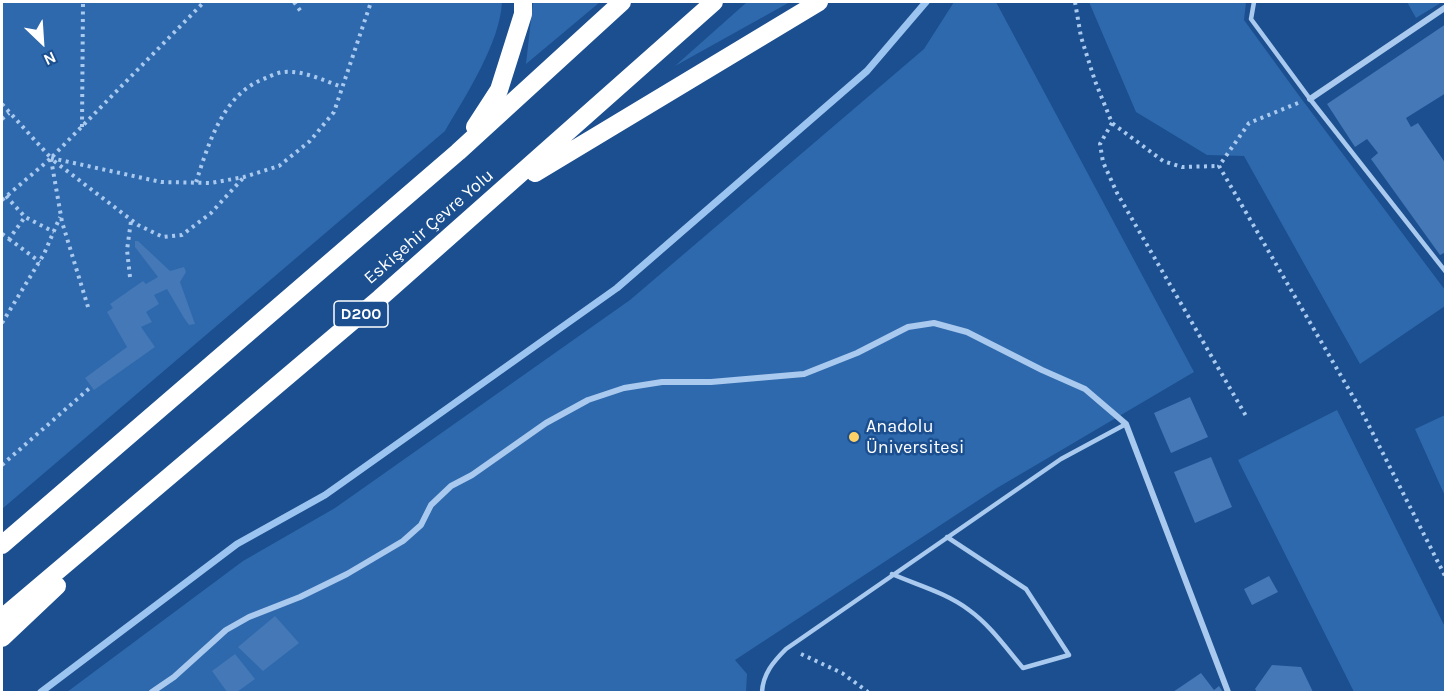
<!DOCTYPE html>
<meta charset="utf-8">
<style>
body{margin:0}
#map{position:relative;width:1447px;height:694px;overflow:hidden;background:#1b4f8f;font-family:Karla,sans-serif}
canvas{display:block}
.frame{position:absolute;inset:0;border:3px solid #fff;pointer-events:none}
.north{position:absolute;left:12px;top:12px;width:60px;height:60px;-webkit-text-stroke:4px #1b4f8f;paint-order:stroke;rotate:155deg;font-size:16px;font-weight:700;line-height:24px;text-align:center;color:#fff}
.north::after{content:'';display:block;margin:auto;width:21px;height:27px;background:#fff;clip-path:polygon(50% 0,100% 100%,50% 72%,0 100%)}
</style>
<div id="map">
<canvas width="1447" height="694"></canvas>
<div class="frame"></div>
<div class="north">N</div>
</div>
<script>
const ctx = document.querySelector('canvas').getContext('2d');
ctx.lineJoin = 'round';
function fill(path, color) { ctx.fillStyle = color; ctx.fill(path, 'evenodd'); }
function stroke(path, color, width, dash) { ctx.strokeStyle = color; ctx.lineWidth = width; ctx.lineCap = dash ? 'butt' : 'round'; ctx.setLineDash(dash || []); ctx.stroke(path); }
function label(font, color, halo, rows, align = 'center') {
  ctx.font = font + ' Karla,sans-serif'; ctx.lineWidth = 5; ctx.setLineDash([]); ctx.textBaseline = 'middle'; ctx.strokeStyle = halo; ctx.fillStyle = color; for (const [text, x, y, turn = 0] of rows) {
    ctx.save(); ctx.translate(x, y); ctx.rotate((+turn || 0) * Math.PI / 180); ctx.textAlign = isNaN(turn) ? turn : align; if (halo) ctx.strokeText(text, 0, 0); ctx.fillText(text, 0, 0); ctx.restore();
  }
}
const green = new Path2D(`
 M2,2H502C500,43 466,95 445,131L2,509Z
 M533,2H600L526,64Z
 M747,2H790L675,66Z
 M954,2H996L1194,372L997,488L735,660L747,674L746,692H67L243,561L335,508L630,300L924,49Z
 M1089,2H1246L1244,20L1300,97L1445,290V306L1360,364L1244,156L1207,155L1136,112Z
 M1407,2H1442L1416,18Z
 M1337,410L1445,627V692H1354L1238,460Z
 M1445,415V496L1415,429Z`);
const stream = new Path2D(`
 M41,692L237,544L325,495L617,288L867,71L926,2`);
const building = new Path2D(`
 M1446,24V93L1406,118L1411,127L1418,123L1446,164V252L1440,255L1371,159L1378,153L1367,139L1355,147L1327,104Z
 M135,241H138L170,271L184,267L186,272L180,282L195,324L189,325L184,318L167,289L154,295L159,304L146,312L152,322L141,327L155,347L94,390L85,378L127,347L107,312L113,308L110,304L143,281L146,284L158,277L135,247Z
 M1190,397L1208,437L1171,453L1154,413Z
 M1211,457L1232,507L1195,523L1174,472Z
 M1269,576L1278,592L1252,605L1244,589Z
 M275,616L299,643L263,671L238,647Z
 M235,654L255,679L237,692H227L212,671Z
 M1272,665L1301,667L1313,692H1257L1255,689Z
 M1201,673L1214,690L1219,686L1223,692H1173Z`);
const path = new Path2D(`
 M294,2L302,13
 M1075,2L1081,37L1095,81L1112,123L1163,161L1182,167L1219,166
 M1298,103L1249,123L1219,166L1362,412L1446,578
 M2,104L51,158L204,2
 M2,119L9,113
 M1112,123L1100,144L1103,162L1117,193L1246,416
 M82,127L83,2
 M51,158L161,182L211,183L244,177L279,166L310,141L334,112L371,2
 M51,159L62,222L88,307
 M54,161L138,225L163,237L182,235L211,213L244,177
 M196,182C209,143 223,93 266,78C271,76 278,72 284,72C303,70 325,81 342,87
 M6,196L25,217L54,232
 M2,200L50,159
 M2,234L9,239L25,217
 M9,239L40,262
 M130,277L127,250L131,221
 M2,323L44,254L60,217
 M2,465L92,386
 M801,654L842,673L868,692`);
const lane = new Path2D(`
 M1254,2L1251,19L1310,99L1446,272
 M892,574C917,585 947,593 969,610C990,625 1006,648 1023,668L1069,655L1026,589L947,537
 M762,692C763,674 773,662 786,649L1061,459L1126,424`);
const street = new Path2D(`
 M1310,99L1446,7
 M152,692L174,677L226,630L249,617L300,597L347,574L403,541L421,525L431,505L451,486L472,475L546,423L588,400L624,388L662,382H711L804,374L857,353L908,327L934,323L967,332L1042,370L1085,389L1126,424L1228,692`);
const highway = new Path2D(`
 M475,127L499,90L523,14V2
 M535,173L819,2
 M2,545L458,152L622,2
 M2,618L380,298L714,2
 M2,638L57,586`);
const markers = [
 [854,437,6,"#ffd166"]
];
const shields = [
 [361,314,54]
];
const shieldNames = [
 ["D200",361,314]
];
const streetNames = [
 ["Eskişehir Çevre Yolu",429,227,-41]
];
const poiNames = [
 ["Anadolu",866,427],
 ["Üniversitesi",866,448]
];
fill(green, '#2e69ad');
stroke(stream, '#9cc4f0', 7);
fill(building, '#4478b7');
stroke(path, '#a9c9ee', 4, [3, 4.5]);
stroke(lane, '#a9c9ee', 4.5);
stroke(street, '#a9c9ee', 6);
stroke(highway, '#fff', 18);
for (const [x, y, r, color] of markers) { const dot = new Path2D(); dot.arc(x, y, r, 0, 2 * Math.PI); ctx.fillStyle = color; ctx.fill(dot); stroke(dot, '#1b4f8f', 2); }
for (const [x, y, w] of shields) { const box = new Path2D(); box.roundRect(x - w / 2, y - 13, w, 26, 4.5); ctx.fillStyle = '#1b4f8f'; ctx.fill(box); stroke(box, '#fff', 1.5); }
label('bold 16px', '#fff', null, shieldNames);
label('18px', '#fff', '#1b4f8f', streetNames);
label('18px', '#fff', '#1b4f8f', poiNames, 'left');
</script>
